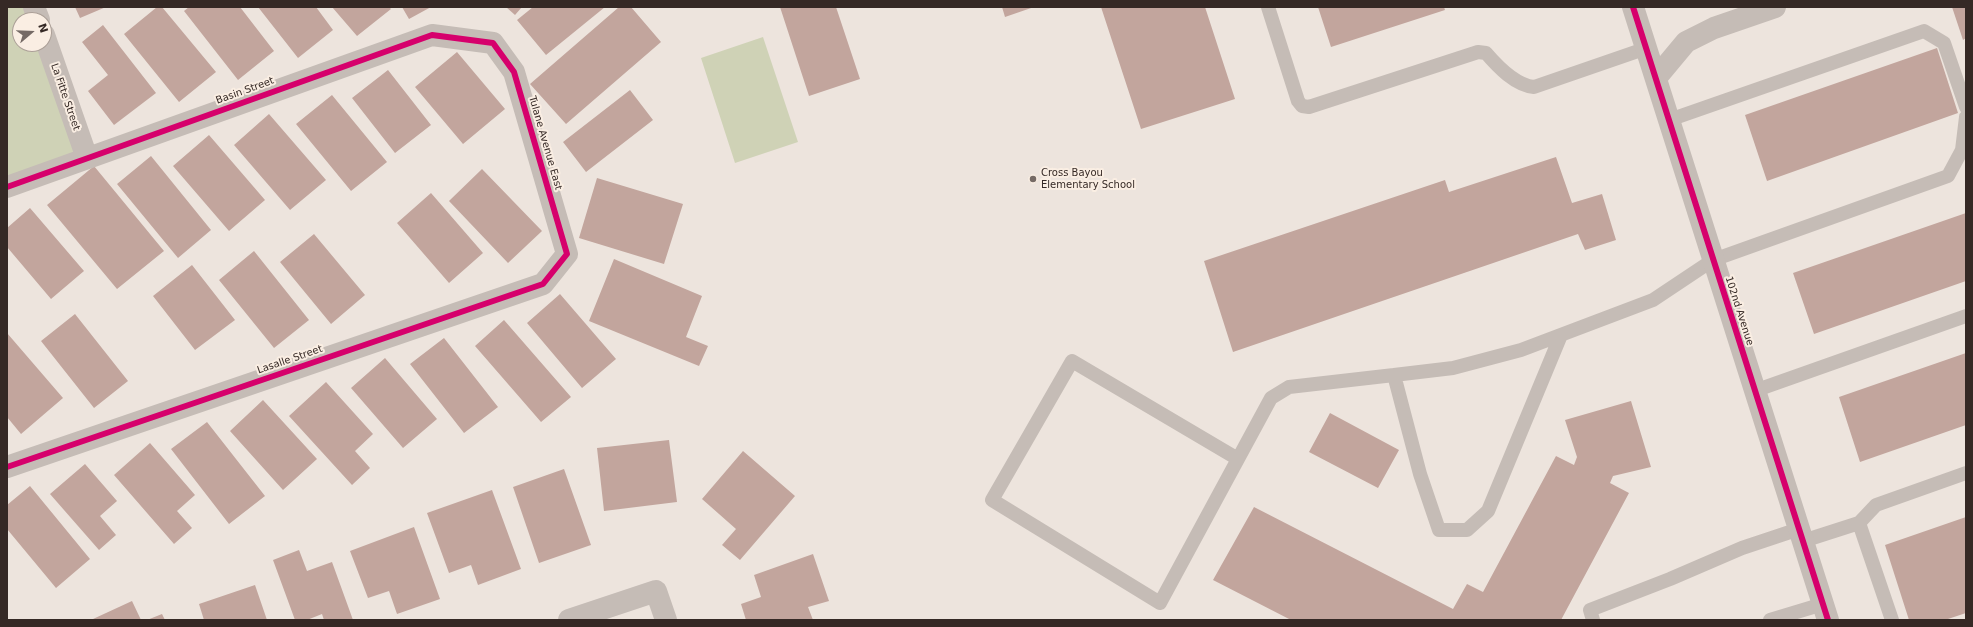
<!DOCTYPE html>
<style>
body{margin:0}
#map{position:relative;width:1973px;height:627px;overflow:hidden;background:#ede4dd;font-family:"DejaVu Sans",sans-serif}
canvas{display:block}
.frame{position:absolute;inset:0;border:8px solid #352925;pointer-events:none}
.north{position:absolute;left:12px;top:12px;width:40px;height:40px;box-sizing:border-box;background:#faeee3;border:1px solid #ab9f97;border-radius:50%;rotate:71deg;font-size:11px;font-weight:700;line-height:16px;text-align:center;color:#352925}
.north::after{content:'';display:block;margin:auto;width:14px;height:18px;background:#756a65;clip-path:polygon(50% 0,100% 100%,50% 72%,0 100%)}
</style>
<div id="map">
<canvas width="1973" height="627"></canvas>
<div class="frame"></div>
<div class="north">N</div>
</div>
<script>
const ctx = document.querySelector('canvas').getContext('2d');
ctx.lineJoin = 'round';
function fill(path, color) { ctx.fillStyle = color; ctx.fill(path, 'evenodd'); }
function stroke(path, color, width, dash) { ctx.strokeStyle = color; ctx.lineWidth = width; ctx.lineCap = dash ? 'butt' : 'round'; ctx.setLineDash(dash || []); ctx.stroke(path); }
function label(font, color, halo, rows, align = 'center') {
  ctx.font = font + ' "DejaVu Sans",sans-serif'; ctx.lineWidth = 4; ctx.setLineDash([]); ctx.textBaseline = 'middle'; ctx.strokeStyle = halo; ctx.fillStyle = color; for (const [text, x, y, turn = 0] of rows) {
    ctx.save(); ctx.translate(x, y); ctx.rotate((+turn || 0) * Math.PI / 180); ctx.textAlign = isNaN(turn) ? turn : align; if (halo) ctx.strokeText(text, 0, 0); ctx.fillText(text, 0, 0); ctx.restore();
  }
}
const green = new Path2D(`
 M7,7H44L95,161L7,194ZM20,20H44V44H20Z
 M763,37L798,142L735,163L701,58Z`);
const building = new Path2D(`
 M75,7H106L80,18Z
 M157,7H162L216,72L179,102L124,34Z
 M189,7H240L274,51L238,80L184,11Z
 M258,7H316L333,30L298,58Z
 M332,7H389L391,9L357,36Z
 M402,7H431L409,19Z
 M506,7H522L515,15Z
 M533,7H605L546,55L517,20Z
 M619,7H631L661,42L566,124L530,84Z
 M780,7H836L860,79L809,96Z
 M1002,7H1034L1005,17Z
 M1101,7H1205L1235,99L1141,129Z
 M1318,7H1444L1445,10L1331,47Z
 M1952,7H1966V38L1963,40Z
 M103,25L156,93L114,125L88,91L108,75L82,42Z
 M1937,48L1958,113L1767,181L1745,115Z
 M457,52L505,109L463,144L415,87Z
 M388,70L431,125L395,153L352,98Z
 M630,90L653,120L586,172L563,142Z
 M332,95L387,162L351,191L296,124Z
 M269,114L326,180L290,210L234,145Z
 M209,135L265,200L229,231L173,166Z
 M151,156L211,230L178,258L117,184Z
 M1556,157L1572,203L1602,194L1616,240L1585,250L1578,234L1233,352L1204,261L1445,180L1449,192Z
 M94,166L164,251L117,289L47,205Z
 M482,169L542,231L508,263L449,201Z
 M597,178L683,204L664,264L579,238Z
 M431,193L483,253L449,283L397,223Z
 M30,208L84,271L51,299L7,247V228Z
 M1966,213V281L1814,334L1793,273Z
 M314,234L365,295L331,324L280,262Z
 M254,251L309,320L274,348L219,280Z
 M614,259L702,296L686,337L708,346L699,366L589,321Z
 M192,265L235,320L195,350L153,296Z
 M560,294L616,359L582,388L527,323Z
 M75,314L128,381L94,408L41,341Z
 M504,320L571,397L541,422L475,346Z
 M7,333L63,398L21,434L7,417Z
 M444,338L498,407L464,433L410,364Z
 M1966,353V425L1860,462L1839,397Z
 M385,358L437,419L403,448L351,388Z
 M326,382L373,434L355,451L370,468L352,485L289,416Z
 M263,400L317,459L283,490L230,431Z
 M1631,401L1651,467L1613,476L1610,483L1629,493L1561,620H1291L1213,580L1254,507L1453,609L1467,584L1483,592L1556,456L1574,465L1577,457L1565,420Z
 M1330,413L1399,450L1378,488L1309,452Z
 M207,422L265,496L229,524L171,449Z
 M669,440L677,502L604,511L597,448Z
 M150,443L195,495L177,511L192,528L174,544L114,475Z
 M743,451L795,496L740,560L722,545L736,529L702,499Z
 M85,464L117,501L100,516L116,535L99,550L50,494Z
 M564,469L591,545L539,563L513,487Z
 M30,486L90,559L56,588L7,529V505Z
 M492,490L521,569L478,585L471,565L449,573L427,513Z
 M1966,517V613L1945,620H1909L1885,545Z
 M414,527L440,599L397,614L389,591L368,598L350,551Z
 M299,550L307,571L332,562L353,620H324L322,614L307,620H295L273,560Z
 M813,554L829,601L808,607L813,620H746L741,604L761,597L754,575Z
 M255,585L267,620H204L199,604Z
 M132,601L141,620H94L93,619Z
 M162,614L165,620H147Z`);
const service = new Path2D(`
 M1268,7L1298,101L1302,106L1309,107L1478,52L1486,53C1498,67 1515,85 1534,87L1647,48
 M1669,120L1924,31L1944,43L1966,107
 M1561,335L1488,511L1467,530H1439L1420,474L1394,375L1453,368L1521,350L1653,300L1713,260L1948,176L1962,150L1966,117
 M1754,391L1966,316
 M1238,459L1072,361L992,500L1160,603L1271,398L1289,387L1394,375
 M1859,523L1892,620
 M1803,541L1859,523L1876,505L1966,473
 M1593,620L1590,610L1670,579L1742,548L1799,529
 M1770,620L1823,604`);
const minor = new Path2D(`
 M34,7L39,20
 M1633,7L1828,620
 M44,35L87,158
 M1656,78L1686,42L1714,28L1775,7
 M7,187L432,35L493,43L514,72L567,254L543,284L7,467
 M569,620L656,591L666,620`);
const cycleway = new Path2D(`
 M1633,7L1828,620
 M7,187L432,35L493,43L514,72L567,254L543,284L7,467`);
const markers = [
 [1033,179,4,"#756a65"]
];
const streetNames = [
 ["Basin Street",245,91,-20],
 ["La Fitte Street",65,97,71],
 ["Tulane Avenue East",545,143,74],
 ["102nd Avenue",1739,311,72],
 ["Lasalle Street",290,360,-19]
];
const poiNames = [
 ["Cross Bayou",1041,173],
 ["Elementary School",1041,185]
];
fill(green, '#cfd2b6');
fill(building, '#c2a59d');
stroke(service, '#c5bcb6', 14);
stroke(minor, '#c5bcb6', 22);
stroke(cycleway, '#d6006c', 6);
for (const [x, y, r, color] of markers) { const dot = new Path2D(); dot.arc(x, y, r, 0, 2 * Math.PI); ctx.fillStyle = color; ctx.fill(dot); stroke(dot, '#faeee3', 1.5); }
label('10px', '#352925', '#faeee3', streetNames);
label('10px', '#352925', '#faeee3', poiNames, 'left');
</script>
